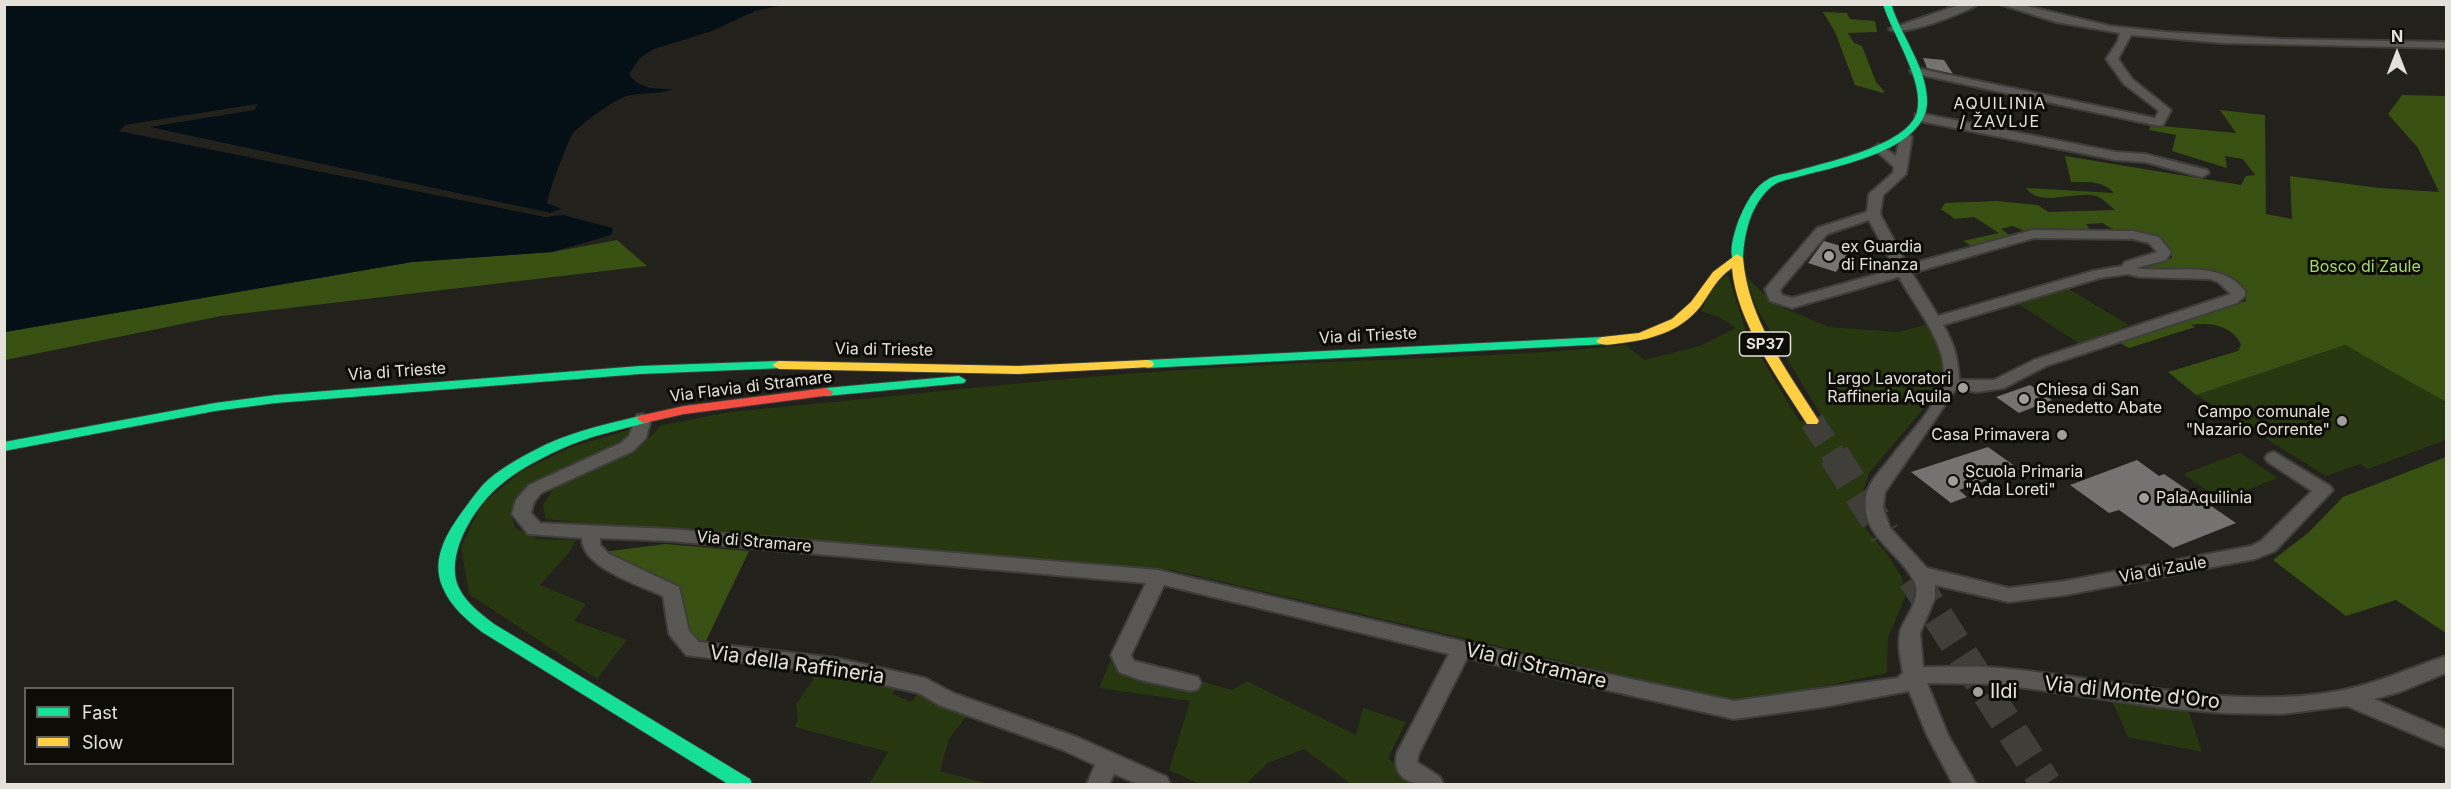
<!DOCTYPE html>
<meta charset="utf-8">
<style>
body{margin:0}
#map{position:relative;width:2451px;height:789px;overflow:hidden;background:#22211c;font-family:Inter,sans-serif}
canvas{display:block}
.frame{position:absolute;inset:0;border:6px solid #e4e1da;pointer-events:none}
.legend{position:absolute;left:24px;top:687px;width:210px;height:78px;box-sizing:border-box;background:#0d0c07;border:2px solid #63615b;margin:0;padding:8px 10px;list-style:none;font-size:18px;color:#e4e1da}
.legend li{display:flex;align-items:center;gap:12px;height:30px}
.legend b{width:30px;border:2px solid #63615b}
.north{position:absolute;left:2367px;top:24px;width:60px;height:60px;-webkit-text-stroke:4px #0d0c07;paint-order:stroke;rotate:0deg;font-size:16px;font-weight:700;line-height:24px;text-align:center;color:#e4e1da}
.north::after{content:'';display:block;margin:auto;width:21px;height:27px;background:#e4e1da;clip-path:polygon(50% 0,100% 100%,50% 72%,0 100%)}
</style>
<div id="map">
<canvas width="2451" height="789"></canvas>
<div class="frame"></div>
<ul class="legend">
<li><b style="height:8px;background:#16e098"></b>Fast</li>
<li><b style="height:8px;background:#ffcf43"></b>Slow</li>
</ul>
<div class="north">N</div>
</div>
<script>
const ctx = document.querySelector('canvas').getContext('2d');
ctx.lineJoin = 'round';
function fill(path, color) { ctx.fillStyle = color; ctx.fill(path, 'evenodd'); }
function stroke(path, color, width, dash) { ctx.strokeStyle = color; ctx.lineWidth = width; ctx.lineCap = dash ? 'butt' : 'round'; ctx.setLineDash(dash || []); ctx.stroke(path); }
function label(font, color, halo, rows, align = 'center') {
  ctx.font = font + ' Inter,sans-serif'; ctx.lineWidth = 6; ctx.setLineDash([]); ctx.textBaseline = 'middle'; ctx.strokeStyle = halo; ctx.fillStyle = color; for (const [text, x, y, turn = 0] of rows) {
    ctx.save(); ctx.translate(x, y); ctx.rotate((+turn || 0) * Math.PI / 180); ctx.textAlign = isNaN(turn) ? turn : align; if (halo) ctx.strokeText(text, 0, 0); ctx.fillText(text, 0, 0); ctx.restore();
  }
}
const green = new Path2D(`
 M1728,275L1746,332L1799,421L1824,420L1757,309L1745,275L1774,304L1829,327L1898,332L1929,324L1944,367L1930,401L1869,473L1859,503L1866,529L1887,554L1902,577L1905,597L1888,638L1887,673L1741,703L1172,570L573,522L546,519L543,505L554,488L638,449L662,425L730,412C881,398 1031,380 1182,370C1330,359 1478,360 1626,345L1644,360L1700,346L1736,328L1719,317L1701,311L1713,284Z
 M2067,288L2129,325L2080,344L2017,303Z
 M2345,345L2446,402V440L2368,469L2360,464L2326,476L2196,395Z
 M632,429L627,438L529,485L510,511L515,528L537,539L576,540L568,554L540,585L586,604L574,621L627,640L597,679L469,594L461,547L481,505L520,472L571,447Z
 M2240,453L2278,478L2221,500L2183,474Z
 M1111,660C1132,686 1167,687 1199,691L1204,682L1232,690L1247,681L1356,735L1363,708L1406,722L1388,758L1417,784H1351L1304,749L1268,763L1246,784H1200L1169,770L1190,701L1099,688Z
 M809,668L898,685L892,694L911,702L920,690L931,701L968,714L949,739L940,771L989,784H869L888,752L795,727L798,719L796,704L813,680Z
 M2110,697L2187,706L2202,752L2128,737Z`);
const forest = new Path2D(`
 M1823,12L1847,13L1850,19L1875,21L1877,32L1848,33L1854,43L1862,46L1876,82L1884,91L1883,93L1855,85L1835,32Z
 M2402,95L2446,96V402L2345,345L2196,395L2168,372L2238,351L2241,345C2233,326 2210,322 2191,325L2195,327L2129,348L2120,343L2246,301L2245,291C2215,264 2187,270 2149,271L2140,268L2172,258C2167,225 2120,239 2103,223L2086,224L2090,229L2028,232L2012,226L2001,229L2011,236L1972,246L1963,241L1999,233L1974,217L1955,219L1941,209L1945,203L1996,201L2038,205L2048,212L2115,210C2110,206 2102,198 2096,196C2076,190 2040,208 2026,188L2114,193C2103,180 2086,182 2071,182L2065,156L2241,185L2246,176L2255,175L2243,159L2225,156L2227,168L2172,151L2176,135L2149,130L2151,125L2236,133L2220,110L2265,115L2266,214L2292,219L2290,176L2379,188L2439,192L2418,148L2388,114Z
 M617,240L647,266L221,316L5,360V332L412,262L552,252Z
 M2446,457V633L2396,600L2346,616L2273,560L2308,533L2343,497Z
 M665,544L749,551L704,645L691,641L682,613V597L677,585L603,552Z`);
const water = new Path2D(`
 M5,5H783L755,11L712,31L654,49L640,58L629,74C638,89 657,89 672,89C661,95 641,92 627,96C612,101 584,122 573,133C569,138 548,194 547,203L561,209L550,213L148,127L257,104L125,125L120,131L545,217L563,215L613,228L611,235L552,252L412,262L5,332Z`);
const pier = new Path2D(`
 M258,104L254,110L150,127L550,213L561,209L558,214L546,217L119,131L125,125ZM146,124L147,130L541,213L125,129Z`);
const building = new Path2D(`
 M1923,58L1944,60L1953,74L1927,68Z
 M1824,241L1851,249L1836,272L1808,263Z
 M2030,385L2052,400L2019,413L1996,397Z
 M1988,447L2019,469L1959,490L1967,497L1951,503L1911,472Z
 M2137,460L2159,476L2164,474L2236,523L2173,548L2119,510L2109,513L2070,485Z`);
const primaryTunnelFar1 = new Path2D(`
 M1812,421L1835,457`);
const primaryTunnel = new Path2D(`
 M1834,455L1885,534
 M1913,578L2046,784`);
const street = new Path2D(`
 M1962,4H1978C1965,13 1900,38 1889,29Z
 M2000,4H2018L2110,26L2166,32L2280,39L2446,42V48L2223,43L2131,35L2118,59L2132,79L2171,110L2163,125L2159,126L1912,73L1910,71L1916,68L2155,118L2159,111L2124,84L2106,59L2118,41L2120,33L2056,22Z
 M1919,113L2116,152L2145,154L2207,170L2209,173L2202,177L2145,162L2116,160L1915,120V114Z
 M1906,133L1912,137L1906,174L1883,195L1880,214L1907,265L2033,230L2133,231L2159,237L2171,252L2166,260L2136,268C2172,274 2220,258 2245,291V296L2237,303L2046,366L2004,388L1977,392L1956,389L1885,492L1883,508L1890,528L1927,568L2009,588L2065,581L2251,546L2261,541L2312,491L2268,462L2265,458L2268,454L2274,452L2330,486L2333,490L2275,551L2255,559L2065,595L2009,602L1935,585V598L1920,633L1923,667C1944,667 1965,666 1986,667C2104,675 2220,712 2338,691C2377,684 2409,668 2446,656V673L2400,692L2374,699L2446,730V748L2347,706L2281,714L2224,713L2167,708L1997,684L1927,683L1948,735L1976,784H1953L1927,735L1909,691L1823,707L1734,719L1467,658L1419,753L1417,762L1440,777L1443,784C1420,786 1390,784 1397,753L1449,654L1164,585L1131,655L1134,661L1198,677L1201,683L1198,689L1191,691L1140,680L1119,672L1111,655L1146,583L670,541L600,538V545L609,554L679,587L689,631L699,642L836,658L925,678L953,693L1079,738L1167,777L1170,784H1138L1114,774L1109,784H1087L1095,765L1063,750L939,705L919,693L836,674L686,655L669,634L663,596C639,585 581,567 582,538L528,534L512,514L516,500L529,485L621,443L629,436L637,415L643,414L651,419L646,438L633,451L541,493L534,502L531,513L540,523L670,529L1158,570L1551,662L1734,701L1897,678L1903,673C1901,660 1897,645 1900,632C1905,616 1923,599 1914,581C1899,550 1857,535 1867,493C1870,479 1887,464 1895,452C1911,432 1934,409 1942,384C1953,350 1914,306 1899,277L1792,308L1770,301L1765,289L1817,228L1867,212L1869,194L1893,173L1894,167L1873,148L1879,144L1896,156L1900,137ZM1869,220L1895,269L1792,298L1782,295L1780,290L1827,234ZM2034,238L2133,239L2149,243L2157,252L2125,262L2122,266L2093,271L1938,316L1912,273ZM2127,274L2140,277L2210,279L2218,282L2231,294L2034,360L1994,380H1959C1958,358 1954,343 1943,325L2100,278Z`);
const fast = new Path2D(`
 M1883,4H1891C1901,36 1925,65 1927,98C1931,149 1838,166 1801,176C1791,179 1779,180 1771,187C1751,204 1744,233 1743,258L1737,262L1733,260C1729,250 1734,235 1737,225C1743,209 1752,189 1767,180C1774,175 1784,174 1793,172C1823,163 1908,146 1917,112C1925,81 1892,34 1883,4Z
 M1602,337L1608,341L1607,344L1147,368L1140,364L1147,360Z
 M779,361L784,362L786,365L784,368L640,374L276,403L215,411L4,451V442L215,403L276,395L640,366Z
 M959,376L966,380L964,383L826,396L819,392L826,388Z
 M644,415L651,419L649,422C619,430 589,436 561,449C539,459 516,471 498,487C474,508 444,555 459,588C466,603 481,614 494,624L750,779L752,784H728L482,632C467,620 451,607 443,588C429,557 450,528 468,504C474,496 480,487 488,480C505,465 527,454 547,444C578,430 611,423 644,415Z`);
const slow = new Path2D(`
 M1737,254L1743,258C1748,320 1787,370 1819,421L1817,424H1807C1779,380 1736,321 1732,268C1717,278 1710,293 1700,307C1681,331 1650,340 1622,343C1613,344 1602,347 1596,341L1602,337L1639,333L1672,319L1691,302L1713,272Z
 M1147,360L1152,361L1154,364L1152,367L1018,374L779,369L772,365L779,361L1018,366Z`);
const jam = new Path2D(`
 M826,388L833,392L831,395L684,414L644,423L637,419L639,416L684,406Z`);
const markers = [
 [1829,256,6,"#a09e98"],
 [1963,388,6,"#a09e98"],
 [2024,399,6,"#a09e98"],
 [2342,421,6,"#a09e98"],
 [2062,435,6,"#a09e98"],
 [1953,481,6,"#a09e98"],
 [2144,498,6,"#a09e98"],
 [1978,692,6,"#a09e98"]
];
const shields = [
 [1765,344,51]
];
const shieldNames = [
 ["SP37",1765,344]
];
const farQuarternames = [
 ["AQUILINIA",2000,104],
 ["/ ŽAVLJE",2000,122]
];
const poiNames = [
 ["ex Guardia",1841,247],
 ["di Finanza",1841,265],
 ["Largo Lavoratori",1951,379,"right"],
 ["Raffineria Aquila",1951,397,"right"],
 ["Chiesa di San",2036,390],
 ["Benedetto Abate",2036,408],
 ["Campo comunale",2330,412,"right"],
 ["\"Nazario Corrente\"",2330,430,"right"],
 ["Casa Primavera",2050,435,"right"],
 ["Scuola Primaria",1965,472],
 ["\"Ada Loreti\"",1965,490],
 ["PalaAquilinia",2156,498]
];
const parkNames = [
 ["Bosco di Zaule",2365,267]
];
const streetNames = [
 ["Via di Trieste",1368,336,-3],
 ["Via di Trieste",884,350,1],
 ["Via di Trieste",397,372,-4],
 ["Via Flavia di Stramare",751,387,-7],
 ["Via di Stramare",754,542,5],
 ["Via di Zaule",2163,570,-10]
];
const nearStreetnames = [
 ["Via della Raffineria",797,665,8],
 ["Via di Stramare",1536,666,13],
 ["Via di Monte d'Oro",2132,693,6]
];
const nearPoinames = [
 ["Ildi",1990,692]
];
fill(green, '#27370f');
fill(forest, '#385112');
fill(water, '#051016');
fill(pier, '#22211c');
fill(building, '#757372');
stroke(primaryTunnelFar1, '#3f3e38', 24, [24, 12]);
stroke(primaryTunnel, '#3f3e38', 31, [31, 15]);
stroke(street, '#3e3d39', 4);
stroke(fast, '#3e3d39', 2);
stroke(slow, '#3e3d39', 2);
stroke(jam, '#3e3d39', 2);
fill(street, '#585753');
fill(fast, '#16e098');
fill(slow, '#ffcf43');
fill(jam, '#f24e42');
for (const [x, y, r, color] of markers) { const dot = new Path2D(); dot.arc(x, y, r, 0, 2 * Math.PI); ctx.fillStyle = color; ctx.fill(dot); stroke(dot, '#0d0c07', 2); }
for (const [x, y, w] of shields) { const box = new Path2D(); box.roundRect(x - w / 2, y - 12, w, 24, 4.5); ctx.fillStyle = '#0d0c07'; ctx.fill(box); stroke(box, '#e4e1da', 1.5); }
label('bold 15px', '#e4e1da', null, shieldNames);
ctx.letterSpacing = '1.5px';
label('16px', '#e4e1da', '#0d0c07', farQuarternames);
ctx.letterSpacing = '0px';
label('16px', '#e4e1da', '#0d0c07', poiNames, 'left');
label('16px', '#a8dc67', '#0d0c07', parkNames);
label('16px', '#e4e1da', '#0d0c07', streetNames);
label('20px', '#e4e1da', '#0d0c07', nearStreetnames);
label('20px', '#e4e1da', '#0d0c07', nearPoinames, 'left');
</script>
